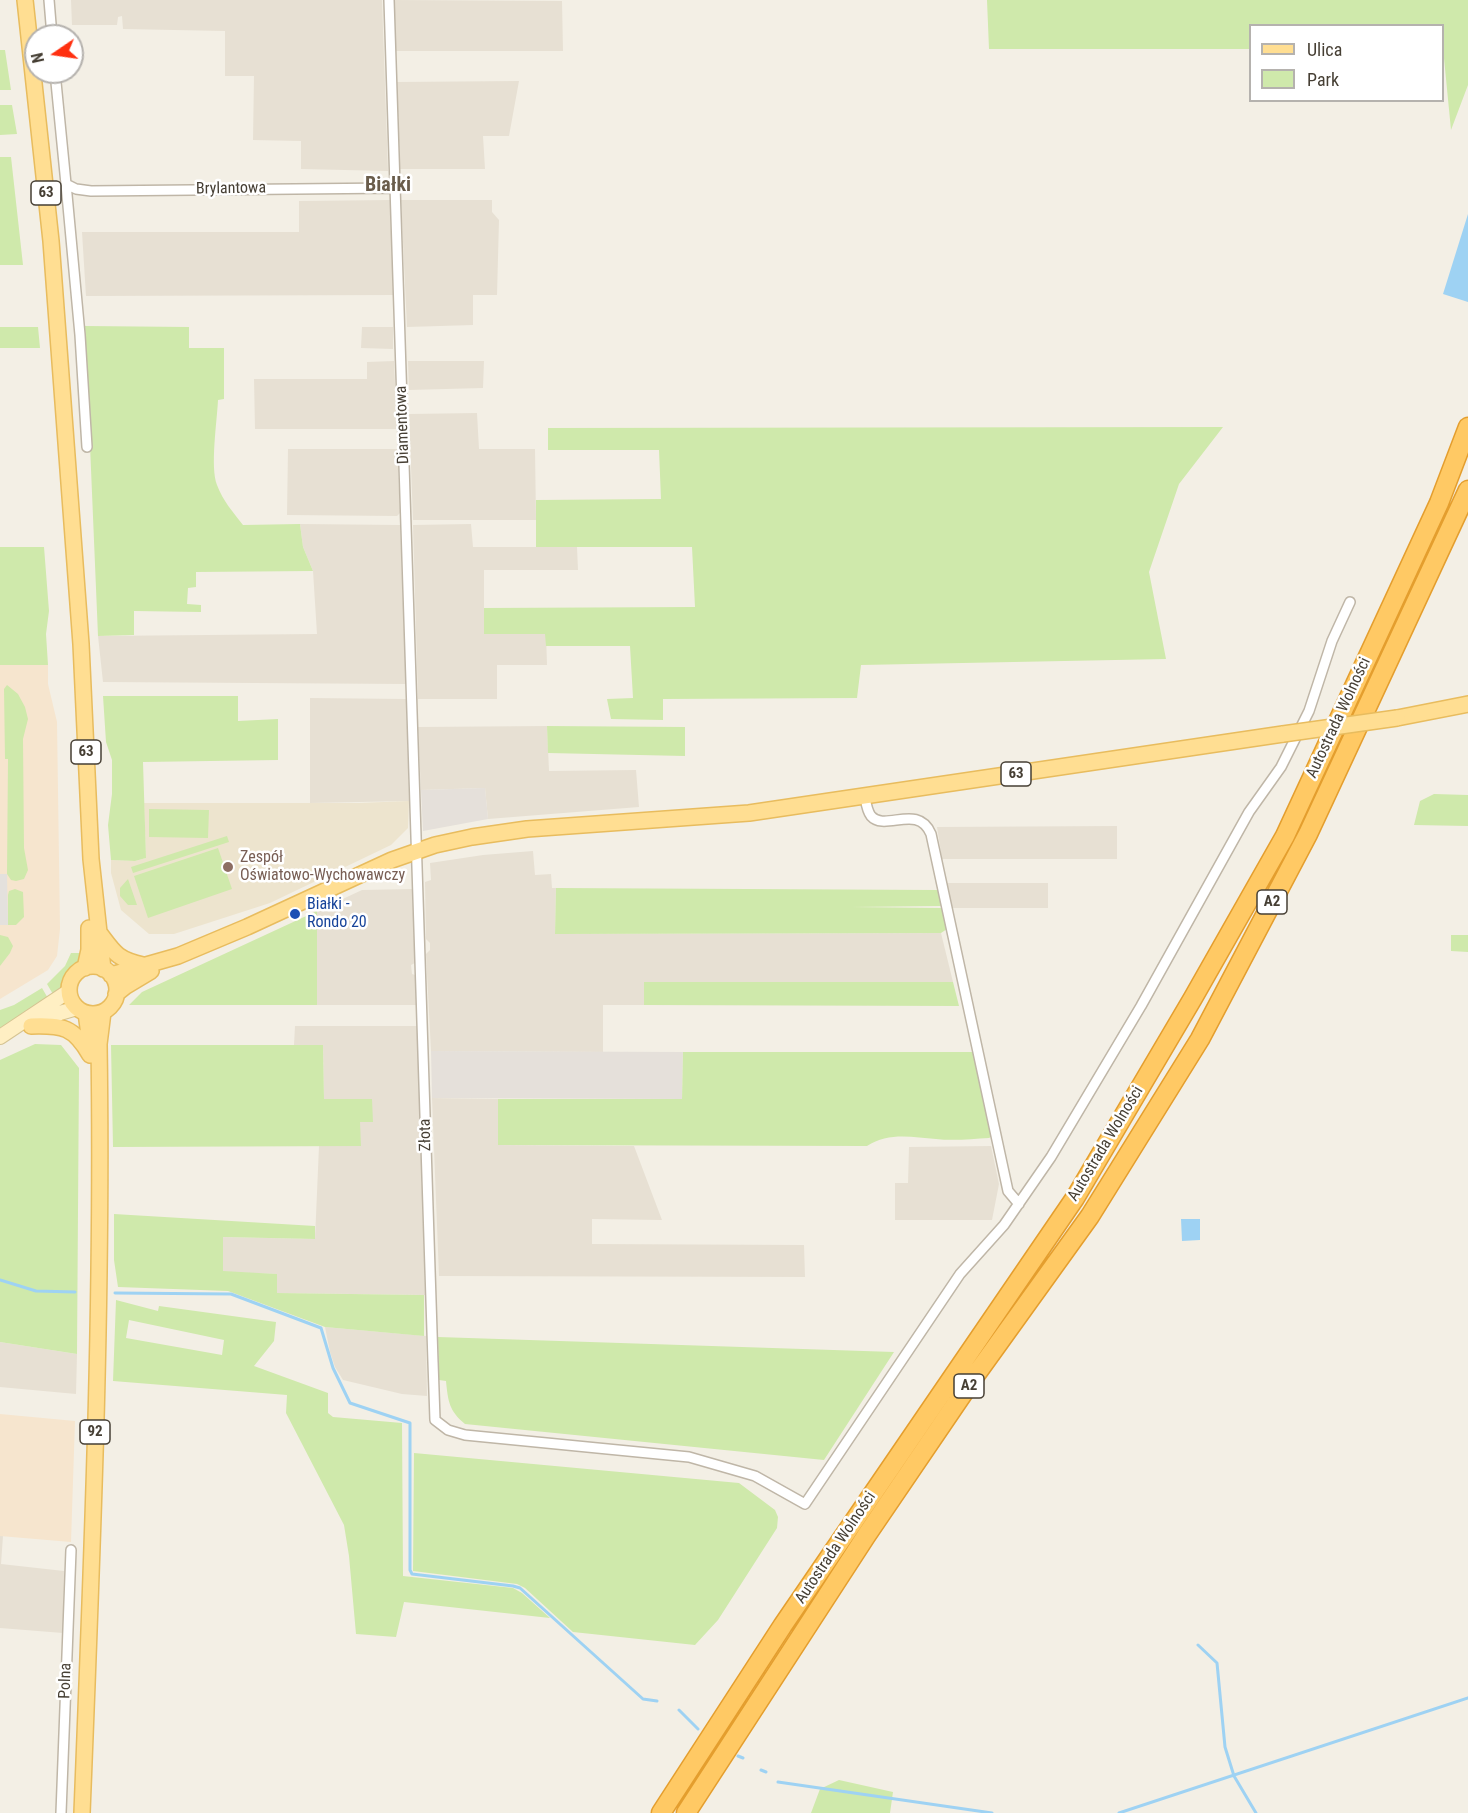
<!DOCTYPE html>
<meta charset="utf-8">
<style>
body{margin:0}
#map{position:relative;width:1468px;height:1813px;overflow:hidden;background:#f3efe5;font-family:"Roboto Condensed",sans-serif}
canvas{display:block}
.legend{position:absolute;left:1249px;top:24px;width:195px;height:78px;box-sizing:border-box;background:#fff;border:2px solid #b5b2ae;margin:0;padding:8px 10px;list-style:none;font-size:18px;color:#463f34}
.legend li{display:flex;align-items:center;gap:12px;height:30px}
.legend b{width:30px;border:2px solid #b5b2ae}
.north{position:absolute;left:24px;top:24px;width:60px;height:60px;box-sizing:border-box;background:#fff;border:2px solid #b5b2ae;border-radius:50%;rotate:257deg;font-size:16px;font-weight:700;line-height:24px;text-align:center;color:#463f34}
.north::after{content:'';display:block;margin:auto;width:21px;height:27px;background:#ff3010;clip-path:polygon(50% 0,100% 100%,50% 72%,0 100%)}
</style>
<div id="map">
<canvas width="1468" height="1813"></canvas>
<ul class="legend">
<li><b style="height:8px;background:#ffde92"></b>Ulica</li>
<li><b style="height:16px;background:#cfe9ab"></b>Park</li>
</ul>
<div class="north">N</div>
</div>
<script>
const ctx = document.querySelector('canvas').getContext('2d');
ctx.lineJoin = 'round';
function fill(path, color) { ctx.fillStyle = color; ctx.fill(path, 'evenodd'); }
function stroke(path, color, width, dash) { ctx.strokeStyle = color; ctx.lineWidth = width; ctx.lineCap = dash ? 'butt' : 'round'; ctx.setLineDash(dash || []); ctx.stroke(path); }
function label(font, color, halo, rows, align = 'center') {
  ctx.font = font + ' "Roboto Condensed",sans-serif'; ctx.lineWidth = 5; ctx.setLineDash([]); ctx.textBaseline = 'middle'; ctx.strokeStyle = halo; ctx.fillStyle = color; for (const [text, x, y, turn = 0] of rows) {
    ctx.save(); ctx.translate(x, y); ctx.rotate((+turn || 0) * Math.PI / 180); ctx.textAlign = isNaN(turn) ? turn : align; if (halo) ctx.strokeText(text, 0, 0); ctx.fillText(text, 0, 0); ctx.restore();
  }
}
const residential = new Path2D(`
 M71,0H382L388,171L301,169V141L253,140L254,76H225V31L123,29L122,16L118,17L117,25H72Z
 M394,0L562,1L563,51H396Z
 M519,81L509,136H483L485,169H400L397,82Z
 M390,200L393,295L86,296L82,232H299V201Z
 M401,200H492V212L499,220L497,295H473V325L407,327Z
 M362,327H393V349L361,348Z
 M394,361L397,429H255L254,379H367V362Z
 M408,361H484L483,388L409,390Z
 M477,413L479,449H535L536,520H413L409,414Z
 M288,449H397L400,513L397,516L287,515Z
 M300,524L400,525L406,684L103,682L98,636L317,634L313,571L303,547Z
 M471,524L473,547H577L578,570H484V634H546L547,665H497V699H418L413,525Z
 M310,698L406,699L409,801L310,803Z
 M547,726L549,771L636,770L639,807L488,819L485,788L421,790L418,727Z
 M1117,826V859H942L937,827Z
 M533,851L535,875L551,874L552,888H556L555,934L941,933L953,982H645L644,1005H603V1052L431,1051L426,954L430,950V943L426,939L425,882L431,880L430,863L483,855Z
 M946,883H1048V908H952L949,891L947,890Z
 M412,889L415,963L411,965L412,974L415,975L416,1005H317V911L362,890Z
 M295,1026H417L425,1295L277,1293V1274L222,1272V1237L315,1239L319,1146H361L324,1099L323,1045H294Z
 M432,1098L498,1099V1145L634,1146L662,1220L592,1219V1244L804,1245L805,1277L439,1276Z
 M991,1146L999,1184L992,1220H895V1183H908L909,1147Z
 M325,1327L426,1336L427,1396L402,1394L343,1380L335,1367L330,1352Z
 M0,1342L77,1354L76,1394L0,1387Z
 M0,1536H3L1,1564L64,1571L63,1633L0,1628Z`);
const commercial = new Path2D(`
 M0,665H48V684L57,722L60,929L57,956L48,970L0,999Z
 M0,1414L75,1421L71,1542L0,1536Z`);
const industrial = new Path2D(`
 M485,788L488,819L423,831L421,790Z
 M431,1051L683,1052L682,1099L432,1098Z`);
const education = new Path2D(`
 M409,801L408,828L391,845L270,903L174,934H149L121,910L111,873V860L135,861L146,858L144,803H359Z`);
const green = new Path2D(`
 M987,0H1468V85L1451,130L1443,48L1442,26H1250V49H989Z
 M0,50H5L11,90H0Z
 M0,105H12L17,134L0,135Z
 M0,157H11L23,265H0Z
 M85,326L189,327V348H224V399L218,400C217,422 210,467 217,485C223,501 233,512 243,525L300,524L303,547L313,571L196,572V587L188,588L187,604L201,605V612L134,611V635L98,636Z
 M0,327H38L40,348H0Z
 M1223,427L1179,484L1149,572L1166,659L861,665L857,698L663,699V720L611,719L607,699L633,698L630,646H546L545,634H484V608L695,607L692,547H536V500L661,499L659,450H548V428Z
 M0,547H44L49,611L46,634L48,665H0Z
 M7,685L18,694L25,707L28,719L23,739L24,848L28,870L24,879L16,881L11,880L7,874L8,759H5L4,689Z
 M103,696H238V721L278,719V760L143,762L146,858L135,861L111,860L108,825L112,794V760L106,742Z
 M547,726L685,727V756L548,753Z
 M1434,794L1468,795V826L1414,825L1420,801Z
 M149,809L209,810L208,838L149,837Z
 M227,836L229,842L133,873L131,867Z
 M218,848L232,889L148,918L134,876Z
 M128,879L137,905H128L120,896V888Z
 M556,888L938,890L941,906L852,907L942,908L947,929L941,933L555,934Z
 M15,889L23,892L24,917L16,925H8V895L9,891Z
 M317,911V1005H129L142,992Z
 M0,935L8,937L13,946L10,953L0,966Z
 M1451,935H1468V952L1451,951Z
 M71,953H84C80,962 72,966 67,974C62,982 62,990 54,996L47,984L65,966Z
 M644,982H953L959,1006L644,1005Z
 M42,988L49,1000L0,1028V1010L14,1005Z
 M35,1044L61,1045L79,1068L77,1354L0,1342V1060Z
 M111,1045H323L324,1099H372L373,1122H360L361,1146L113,1147Z
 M683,1052H973L994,1135L989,1138C972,1139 953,1141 936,1139C912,1137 888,1132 867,1146L498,1145V1099H682Z
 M114,1214L315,1226V1239L223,1237V1271L277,1274V1293L424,1295V1336L325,1327L228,1291L118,1287L114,1260Z
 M116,1300L158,1311L159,1306L276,1322L274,1341L254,1366L328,1393V1413L333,1417L402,1423L403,1576L513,1588L522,1593L550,1618L404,1602L396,1637L356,1634L349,1556L344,1525L286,1413L287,1395L113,1381ZM129,1320L224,1340L222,1355L126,1338Z
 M438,1337L894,1352L824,1460L465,1424C449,1411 448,1401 446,1381L439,1380Z
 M414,1453L739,1483L775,1510L778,1517L777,1528L718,1620L695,1645L573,1632L525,1588L517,1584L413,1571Z
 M839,1780L893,1792L890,1813H811L820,1789Z`);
const parking = new Path2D(`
 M0,874H7L8,925H0Z`);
const water = new Path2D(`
 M1468,214V302L1443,294Z
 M1181,1219H1200V1240L1182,1241Z`);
const stream = new Path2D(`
 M0,1280L36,1291L75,1292
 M115,1293L231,1294L321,1328L333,1368L350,1403L410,1423V1570L412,1574L513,1586L520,1588L643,1699L657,1701
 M1198,1645L1217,1663L1225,1747L1234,1776L1256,1813
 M679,1710L698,1729
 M738,1756L743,1758
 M761,1770L766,1772
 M778,1782L992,1813
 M1119,1813L1468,1698`);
const street = new Path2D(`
 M49,0L52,36
 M389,0L433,1362L435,1420L448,1430L465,1435L689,1457L755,1476L805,1504L960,1274L1004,1225L1051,1157L1141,1006L1249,812L1281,767L1309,711L1332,641L1350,602
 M55,72L66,184L76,189L91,191L396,188
 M66,184L80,335L87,447
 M865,797C866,803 867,811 871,816C885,832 918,803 931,834L1008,1191L1019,1204
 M61,1813L71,1550`);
const secondary = new Path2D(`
 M35,1024L60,1013L77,1008
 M0,1037L69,991`);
const primary = new Path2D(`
 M25,0L51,241L81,644L91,859L103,969
 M1397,718L1468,704
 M98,931C114,952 116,959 143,965
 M69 990a24 24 0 1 1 48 0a24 24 0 1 1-48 0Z
 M85,968L89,950V928
 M111,975L178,956L247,927L392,860L435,845L472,837L527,829L749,813L1283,734
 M116,994L126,986L151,971
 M86,1013L91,1049
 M31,1026C63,1025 74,1027 90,1055
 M82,1813C92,1557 103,1300 99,1044L103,1012`);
const highway = new Path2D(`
 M661,1813L783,1625L1075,1198L1193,998L1285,836L1439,503L1468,427
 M686,1813L866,1536L977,1373L1090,1216L1200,1039L1308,834L1468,490`);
const primaryBridge = new Path2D(`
 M1283,734L1397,718`);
const markers = [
 [228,867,6,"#8d6e63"],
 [295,914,6,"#1a4fb4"]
];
const shields = [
 [46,193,30],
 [86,752,30],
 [1016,774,30],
 [1272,902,30],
 [969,1386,30],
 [95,1432,30]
];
const shieldNames = [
 ["63",46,193],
 ["63",86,752],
 ["63",1016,774],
 ["A2",1272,902],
 ["A2",969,1386],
 ["92",95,1432]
];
const streetNames = [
 ["Brylantowa",231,189,-1],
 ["Diamentowa",403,425,-92],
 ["Autostrada Wolności",1339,718,-65],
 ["Złota",426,1135,-91],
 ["Autostrada Wolności",1106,1144,-59],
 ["Autostrada Wolności",836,1548,-56],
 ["Polna",66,1681,-88]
];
const educationNames = [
 ["Zespół",240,858],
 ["Oświatowo-Wychowawczy",240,876]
];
const transitNames = [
 ["Białki -",307,905],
 ["Rondo 20",307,923]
];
const quarterNames = [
 ["Białki",388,186]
];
fill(residential, '#e7e0d3');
fill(commercial, '#f6e5ce');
fill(industrial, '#e5e0da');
fill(education, '#ede4ce');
fill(green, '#cfe9ab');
fill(parking, '#e4e1dd');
fill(water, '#9ed2f3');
stroke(stream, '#9ed2f3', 3);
stroke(street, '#bfb6a7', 12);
stroke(secondary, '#d5c392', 16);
stroke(primary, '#e8bc5e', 18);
stroke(highway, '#e49e2e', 21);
stroke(street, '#fff', 9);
stroke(secondary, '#ffefc3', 14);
stroke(primary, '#ffde92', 15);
stroke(highway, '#ffc964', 18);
stroke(primaryBridge, '#e8bc5e', 18, []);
stroke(primaryBridge, '#ffde92', 15);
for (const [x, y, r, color] of markers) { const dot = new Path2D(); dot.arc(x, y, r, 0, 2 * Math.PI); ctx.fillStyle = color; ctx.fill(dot); stroke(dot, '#fff', 2); }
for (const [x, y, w] of shields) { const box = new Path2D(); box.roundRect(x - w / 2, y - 12, w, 24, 4.5); ctx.fillStyle = '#fff'; ctx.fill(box); stroke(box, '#463f34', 1.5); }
label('bold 15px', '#463f34', null, shieldNames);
label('16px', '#463f34', '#fff', streetNames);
label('16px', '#785e54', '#fff', educationNames, 'left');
label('16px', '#164399', '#fff', transitNames, 'left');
label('bold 20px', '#695c4b', '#fff', quarterNames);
</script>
